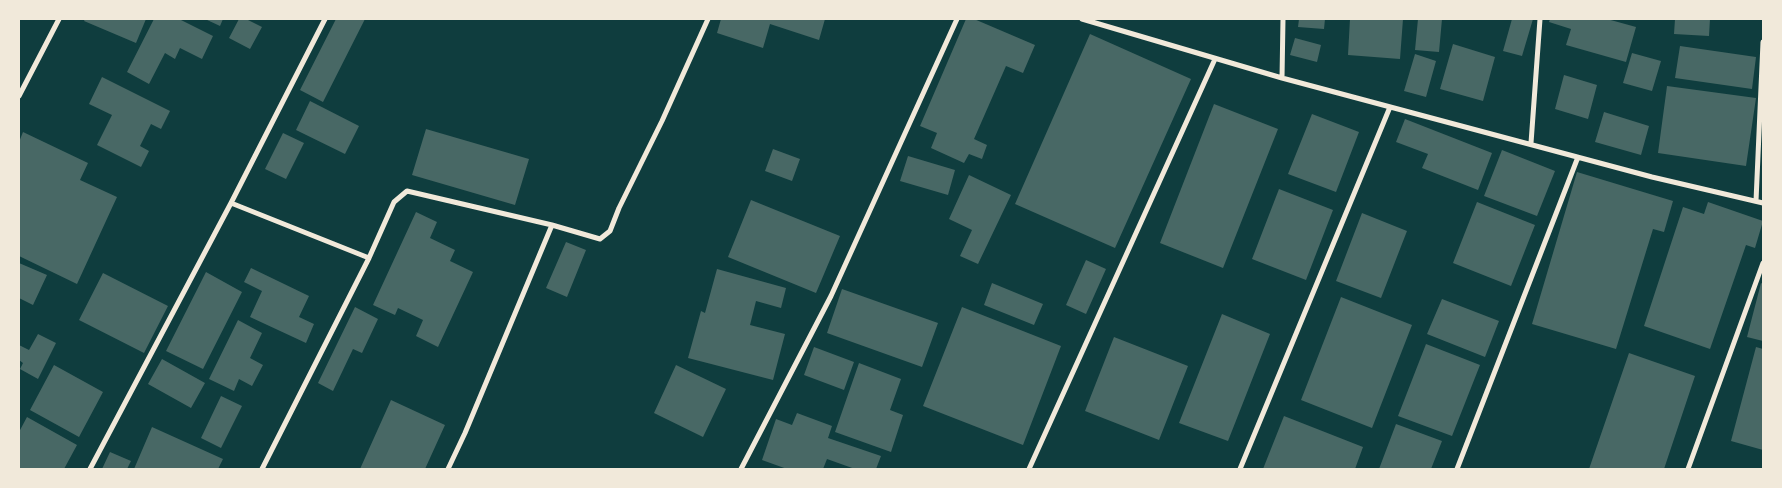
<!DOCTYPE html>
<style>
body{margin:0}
#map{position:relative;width:1782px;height:488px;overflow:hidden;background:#0f3d3e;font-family:Jost,sans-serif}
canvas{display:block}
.frame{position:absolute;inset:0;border:20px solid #f1e9da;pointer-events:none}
</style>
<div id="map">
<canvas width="1782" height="488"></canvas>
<div class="frame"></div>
</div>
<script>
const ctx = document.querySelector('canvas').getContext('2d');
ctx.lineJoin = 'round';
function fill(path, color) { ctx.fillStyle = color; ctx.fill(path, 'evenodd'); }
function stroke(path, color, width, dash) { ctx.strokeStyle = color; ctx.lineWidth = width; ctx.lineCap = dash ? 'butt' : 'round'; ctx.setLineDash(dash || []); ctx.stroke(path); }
const building = new Path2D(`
 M85,19H146L136,43L84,21Z
 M154,19H179L213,36L202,59L180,48L175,59L165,53L149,84L127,72Z
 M205,19H223L220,26Z
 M239,19H246L262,27L250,49L229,38Z
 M336,19H365L323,102L300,90Z
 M721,19H825L819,40L770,24L763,48L717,33Z
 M966,19H974L1035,45L1023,73L1006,66L974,139L987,145L982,159L969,154L964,163L931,148L937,133L920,126Z
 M1299,19H1325L1324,29L1298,27Z
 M1350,19H1403L1400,59L1348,55Z
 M1418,19H1442L1439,52L1415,50Z
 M1512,19H1533L1522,56L1503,51Z
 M1550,19H1607L1636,27L1626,62L1566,45L1571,29L1549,22Z
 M1675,19H1710L1709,36L1674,34Z
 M1090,34L1191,79L1115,248L1015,204Z
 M1295,38L1321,45L1317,62L1290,55Z
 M1453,44L1495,57L1483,101L1440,89Z
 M1680,46L1756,57L1752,89L1675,78Z
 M1632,53L1661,61L1652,91L1623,83Z
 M1415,54L1436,61L1426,97L1404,91Z
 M1564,75L1597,85L1588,119L1555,109Z
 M102,77L170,111L161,129L151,124L140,146L149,151L141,167L97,145L112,115L89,104Z
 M1667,86L1756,98L1746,166L1658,153Z
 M310,101L359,126L345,154L296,130Z
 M1214,104L1278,129L1223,268L1160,243Z
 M1604,112L1649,126L1641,155L1595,142Z
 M1312,114L1359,132L1336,192L1288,174Z
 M1405,119L1492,153L1478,190L1422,168L1428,154L1396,142Z
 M426,129L529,159L515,205L412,175Z
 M23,132L88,163L80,180L117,197L77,284L19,256V142Z
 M283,133L304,143L286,179L265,169Z
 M773,149L800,159L792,181L765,171Z
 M1502,150L1555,171L1537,216L1484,196Z
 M908,156L955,170L948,195L900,181Z
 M1577,172L1673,201L1664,232L1653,229L1616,349L1532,324Z
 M969,175L1011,195L978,264L960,256L972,230L949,219Z
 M1279,189L1333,210L1306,280L1252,259Z
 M751,200L840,236L816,293L728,257Z
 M1477,202L1535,225L1511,286L1453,263Z
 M1708,202L1763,221L1755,248L1746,245L1710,349L1644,326L1683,207L1704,214Z
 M416,212L437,222L430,238L455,250L450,261L473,272L438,347L416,336L423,320L398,308L395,315L373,305Z
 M1362,213L1407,231L1381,298L1336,281Z
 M566,242L586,250L567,297L546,288Z
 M1086,260L1106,269L1086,314L1066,305Z
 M19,263L47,275L33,305L19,298Z
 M251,268L309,296L299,317L314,324L306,343L250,317L262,291L244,282Z
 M717,269L786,288L781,308L756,301L750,325L785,334L773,380L688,358L701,311L705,313Z
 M206,272L242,292L203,369L166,351Z
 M103,273L168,306L144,353L79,320Z
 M992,283L1043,304L1034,325L984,305Z
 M1761,283L1763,284V341L1747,337Z
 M842,289L938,323L922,367L827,333Z
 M1341,297L1412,325L1372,428L1301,400Z
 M1442,299L1499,321L1485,357L1427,334Z
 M355,307L378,319L362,353L353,349L333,391L318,383Z
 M962,307L1061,346L1023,445L923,406Z
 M1222,314L1270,334L1228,441L1179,423Z
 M238,320L262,333L250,358L263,365L252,386L239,379L234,391L209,379Z
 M38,334L56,343L38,379L20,369L23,363L19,360V345L29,350Z
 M1114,337L1188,366L1159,440L1085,411Z
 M1426,344L1480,365L1452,436L1398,416Z
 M814,347L854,362L844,390L804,375Z
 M1756,347L1763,349V450L1731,441Z
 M1629,353L1695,376L1664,469H1589Z
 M162,359L205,383L191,408L148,384Z
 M859,363L901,379L890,410L903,415L891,452L835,432Z
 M54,365L103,392L79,437L30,410Z
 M676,365L726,389L703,437L654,413Z
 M221,396L242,406L221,448L201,438Z
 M391,400L445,425L425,469H360Z
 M797,413L832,426L828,438L881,456L876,469H855L827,459L823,469H787L762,460L776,419L792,425Z
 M1284,416L1363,447L1355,469H1263Z
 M27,417L77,445L64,469H19V432Z
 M1396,424L1442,441L1431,469H1379Z
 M152,427L223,459L218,469H134Z
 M110,452L131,461L127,469H102Z`);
const minor = new Path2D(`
 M1082,19L1282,78L1652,177L1763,203
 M1282,78L1283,19
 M19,96L59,19
 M1531,143L1540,19
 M1756,201L1763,42
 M231,203L369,258
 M90,469L231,203L325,19
 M262,469L369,258L394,202L407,191L552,225L600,239L610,231L619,208L662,121L708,19
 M448,469L465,433L552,225
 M741,469L831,296L957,19
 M1029,469L1215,59
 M1240,469L1390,107
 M1457,469L1578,157
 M1688,469L1763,263`);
fill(building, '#486865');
stroke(minor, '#f1e9da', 5);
</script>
